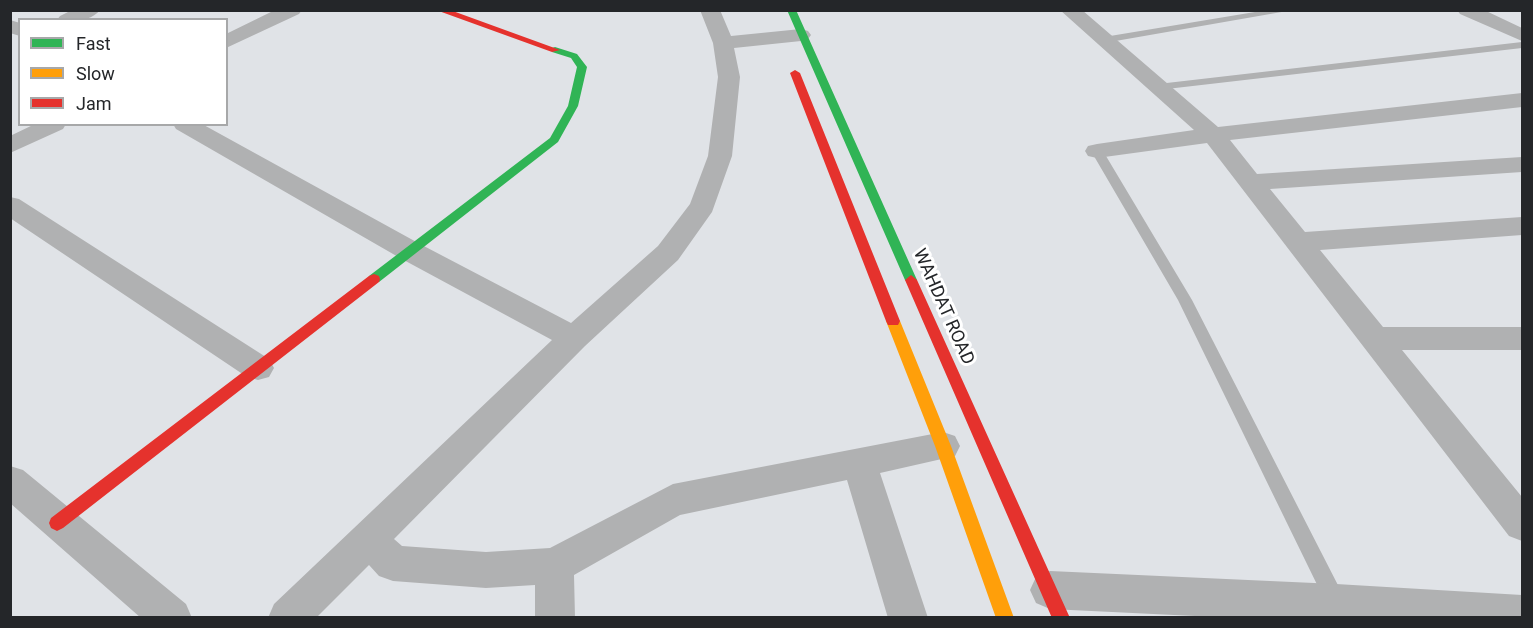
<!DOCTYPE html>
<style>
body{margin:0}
#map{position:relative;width:1533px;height:628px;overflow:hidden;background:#e0e3e7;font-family:Roboto,sans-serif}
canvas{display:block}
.frame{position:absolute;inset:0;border:12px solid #242629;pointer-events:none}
.legend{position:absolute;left:18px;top:18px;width:210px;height:108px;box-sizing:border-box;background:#fff;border:2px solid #a7a8a9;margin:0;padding:8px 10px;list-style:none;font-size:18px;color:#242629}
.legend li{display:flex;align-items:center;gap:12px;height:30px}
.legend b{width:30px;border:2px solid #a7a8a9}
</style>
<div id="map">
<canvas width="1533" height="628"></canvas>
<div class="frame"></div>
<ul class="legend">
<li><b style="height:8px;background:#30b455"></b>Fast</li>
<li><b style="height:8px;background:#ff9f0a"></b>Slow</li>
<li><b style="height:8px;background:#e5322d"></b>Jam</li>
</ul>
</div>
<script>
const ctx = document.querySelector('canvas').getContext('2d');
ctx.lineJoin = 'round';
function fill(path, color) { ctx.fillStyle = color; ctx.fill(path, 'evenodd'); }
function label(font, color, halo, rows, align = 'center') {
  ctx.font = font + ' Roboto,sans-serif'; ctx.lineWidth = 6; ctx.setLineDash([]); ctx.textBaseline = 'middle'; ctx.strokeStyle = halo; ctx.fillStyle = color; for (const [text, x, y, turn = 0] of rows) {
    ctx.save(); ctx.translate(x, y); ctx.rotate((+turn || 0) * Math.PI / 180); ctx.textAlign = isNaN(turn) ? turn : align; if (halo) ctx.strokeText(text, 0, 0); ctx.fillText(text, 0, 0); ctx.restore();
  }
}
const lane = new Path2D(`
 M1267,10H1293L1104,43L1099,40L1104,37Z
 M1522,42V48L1158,90L1152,87L1158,84Z
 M1097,147L1103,151L1192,300L1342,593L1345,600L1342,607L1335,610L1328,607L1178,300L1091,151Z`);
const street = new Path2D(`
 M72,10H100C90,23 71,20 57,20L60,16Z
 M275,10H302L299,14L226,48V34Z
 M700,10H720L731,36L801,29L808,31L811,35L808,39L801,41L734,48L740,77L732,156L712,212L678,260L585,346L394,539L402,546L486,552L550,548L673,484L943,432L955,436L960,446L955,456L880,473L928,618H888L847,480L680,515L574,575L575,618H535V585L486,588L393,581L379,576L369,565L316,618H268L274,604L552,340L400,258L176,129L173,124H202L420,244L571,323L658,246L690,204L708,156L718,77L713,43Z
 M1060,10H1082L1218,127L1522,93V107L1230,140L1257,174L1522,157V172L1270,189L1305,232L1522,217V235L1320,250L1383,327H1522V350H1402L1522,497V541L1509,536L1207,143L1097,158L1088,156L1085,151L1088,146L1097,144L1194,130Z
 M1457,10H1484L1522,28V41L1460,14Z
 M10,20L20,23V36L10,33Z
 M35,124H66L63,129L10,153V136Z
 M10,197L19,199L269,359L274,368L269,377L258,380L247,377L10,218Z
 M10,466L23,470L186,604L192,618H141L10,503Z
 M1050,571L1336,584L1522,595V618H1236L1050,609L1036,603L1030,590L1036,577Z`);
const fast = new Path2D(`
 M787,10H796L917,280L916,283L911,285L905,280Z
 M555,47L577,54L587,67L578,106L558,142L379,282H369L368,279L369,276L550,138L568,106L577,67L571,58L552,52V48Z`);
const slow = new Path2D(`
 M893,316L900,321L951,446L1014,618H996L935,446L886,321Z`);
const jam = new Path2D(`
 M436,10H450L560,50L552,52Z
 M795,70L800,73L900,321L898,325H888L886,321L790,73Z
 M374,274L379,276L380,279L379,282L63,528L57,531L51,528L49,523L51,518L369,276Z
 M911,275L917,280L1070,618H1052L905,280Z`);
const streetNames = [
 ["WAHDAT ROAD",943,307,66]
];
fill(lane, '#b0b1b2');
fill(street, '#b0b1b2');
fill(fast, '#30b455');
fill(slow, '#ff9f0a');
fill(jam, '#e5322d');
label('18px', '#242629', '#fff', streetNames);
</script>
